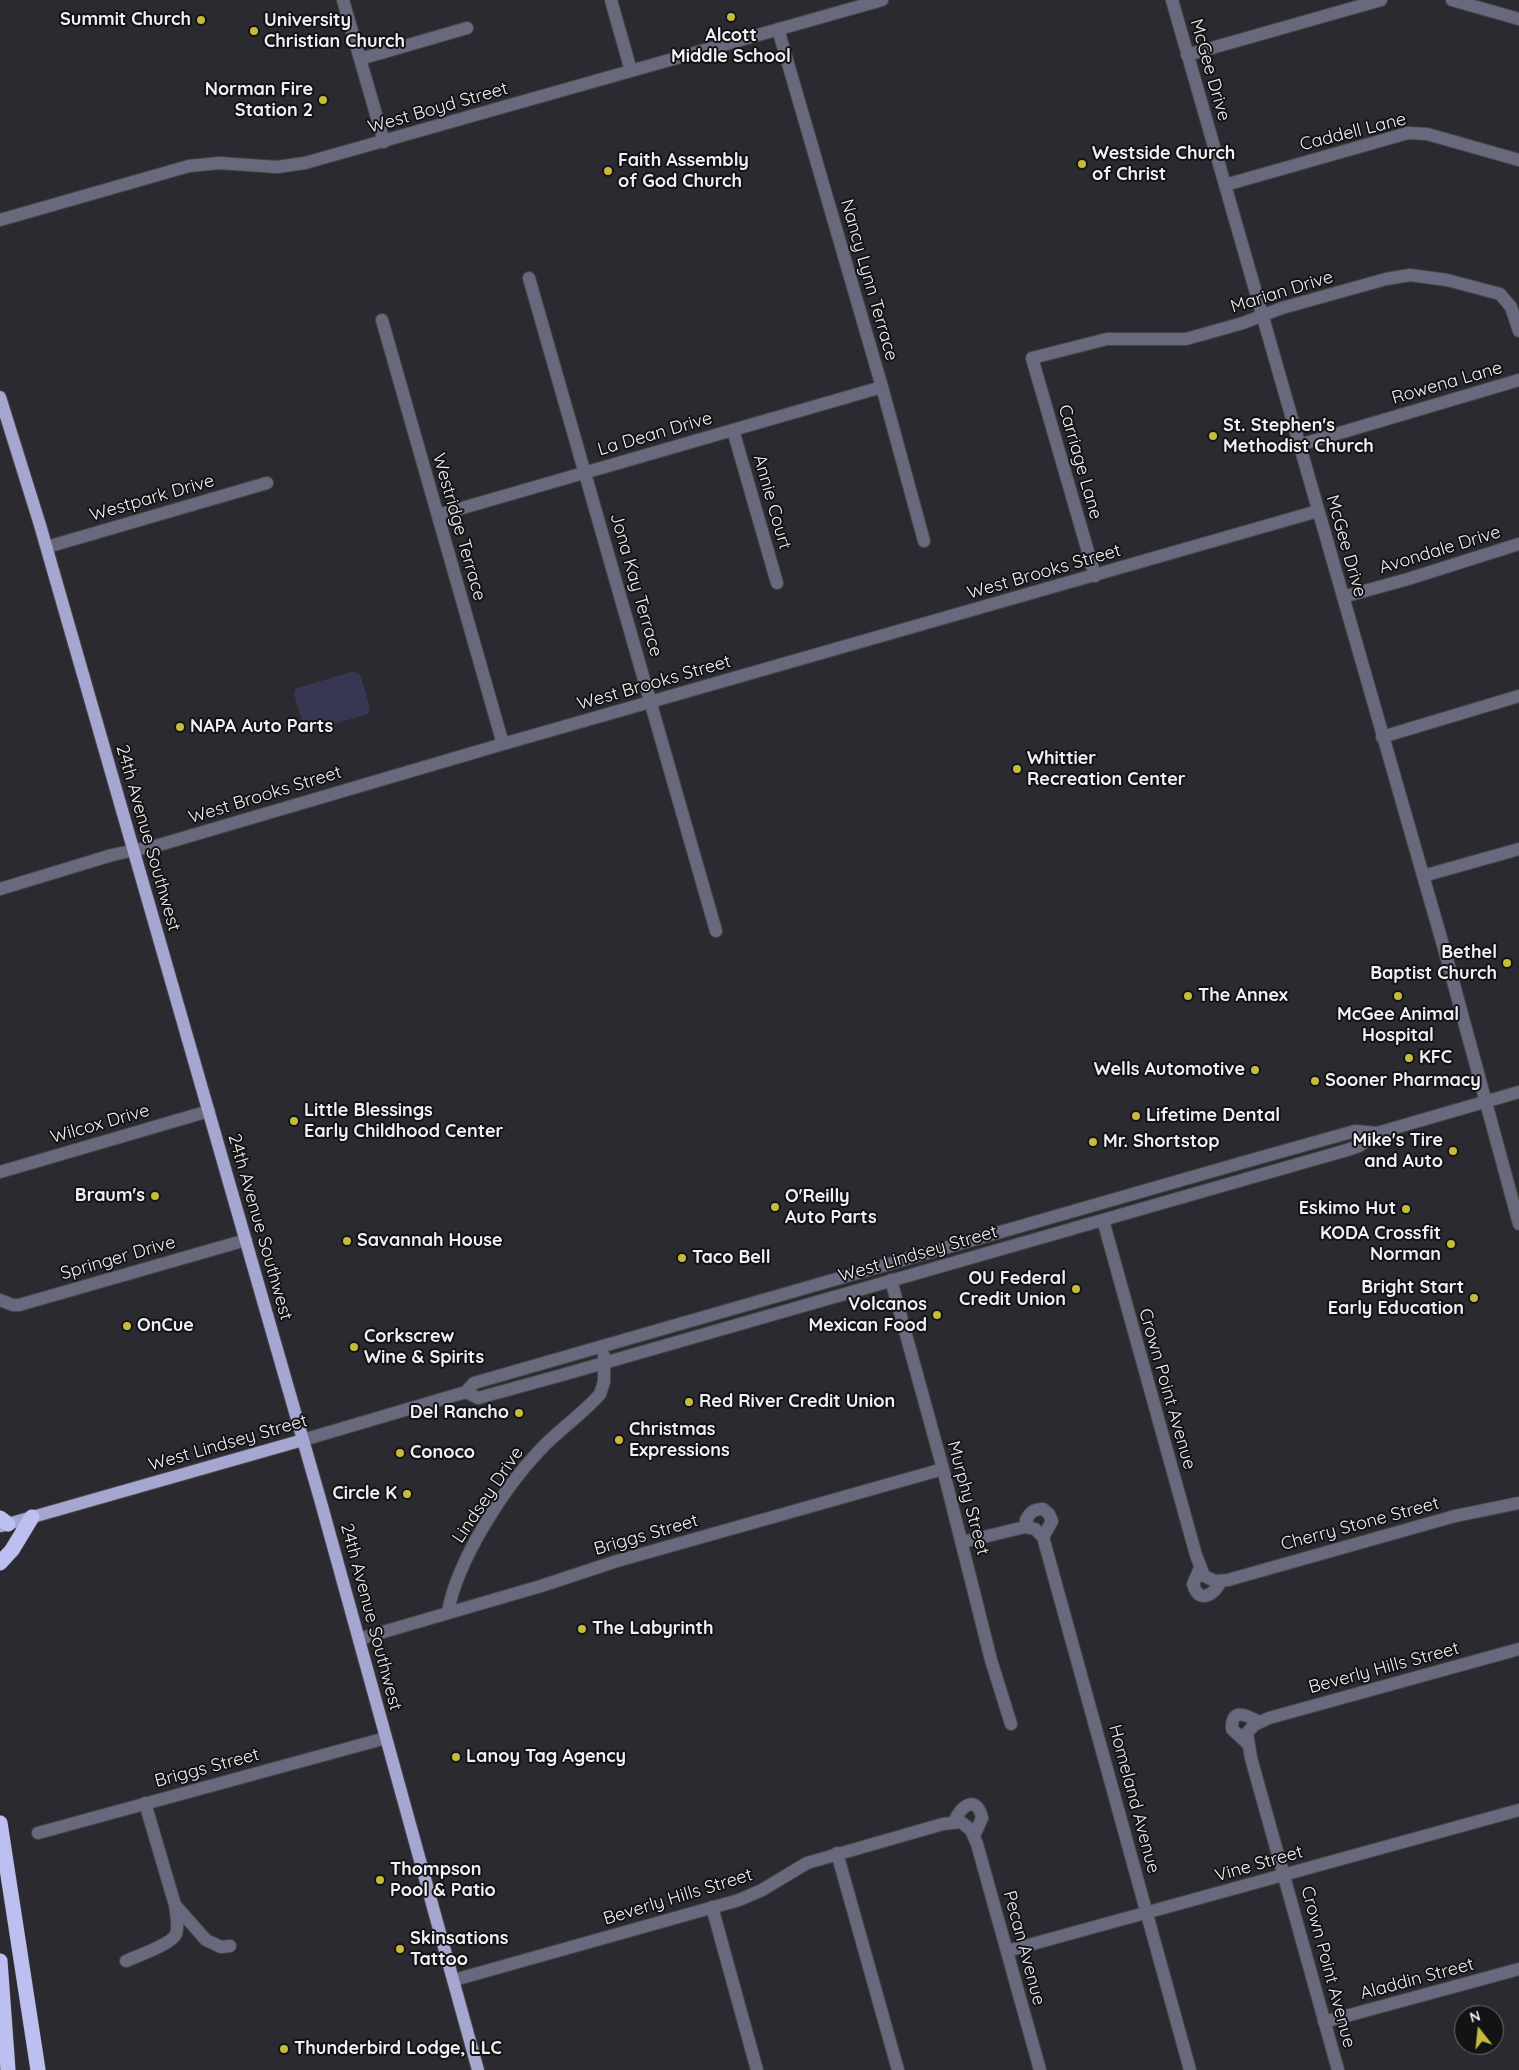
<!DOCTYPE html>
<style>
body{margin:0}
#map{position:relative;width:1519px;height:2070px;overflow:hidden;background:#2a2a30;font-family:Quicksand,sans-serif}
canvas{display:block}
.north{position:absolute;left:1454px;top:2005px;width:50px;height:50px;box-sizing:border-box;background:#131316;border:1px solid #6c6c6f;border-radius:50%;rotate:344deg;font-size:14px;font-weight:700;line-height:20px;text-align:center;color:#f1f1f5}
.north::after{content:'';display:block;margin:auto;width:18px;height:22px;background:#c7bb3b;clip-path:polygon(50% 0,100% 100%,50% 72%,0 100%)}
</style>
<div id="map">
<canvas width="1519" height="2070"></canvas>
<div class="north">N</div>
</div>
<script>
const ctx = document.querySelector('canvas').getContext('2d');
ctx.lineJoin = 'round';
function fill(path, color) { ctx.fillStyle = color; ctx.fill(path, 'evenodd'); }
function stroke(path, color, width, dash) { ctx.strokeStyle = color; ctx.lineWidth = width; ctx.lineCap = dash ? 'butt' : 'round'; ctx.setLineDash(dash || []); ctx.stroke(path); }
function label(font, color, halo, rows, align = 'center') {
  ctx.font = font + ' Quicksand,sans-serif'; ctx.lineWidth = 4; ctx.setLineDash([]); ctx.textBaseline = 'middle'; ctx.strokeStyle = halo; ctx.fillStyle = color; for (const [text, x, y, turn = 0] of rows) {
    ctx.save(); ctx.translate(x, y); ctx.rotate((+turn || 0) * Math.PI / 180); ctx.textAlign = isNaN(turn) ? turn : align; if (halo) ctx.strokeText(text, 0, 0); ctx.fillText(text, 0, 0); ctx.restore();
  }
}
const green = new Path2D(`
 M354,671L360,674L370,708L368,714L313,730H307L304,728L294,694L295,689Z`);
const minor = new Path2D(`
 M343,0L384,142
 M611,0L631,71
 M1172,0L1447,959L1519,1224
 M1452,0L1519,19
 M778,29L882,387L924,541
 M1187,55L1381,0
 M360,59L467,28
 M1225,185L1408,133L1427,134L1519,160
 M0,220L189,166L219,163L277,167L305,163L882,0
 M529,278L716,931
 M382,320L503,744
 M733,430L777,583
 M1299,445L1519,380
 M438,515L882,387
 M47,547L267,483
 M1095,576L1032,358L1107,339H1186L1243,323L1282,308L1386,279L1410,275L1447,280L1500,294L1511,307L1519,331
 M1343,597L1408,579L1519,544
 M1382,737L1519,696
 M1423,876L1519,849
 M0,889L112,855L159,845L503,744L1318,511
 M0,1172L209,1111
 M1103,1220L1196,1555L1204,1576L1215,1581L1228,1580L1455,1516L1519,1503
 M891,1280L943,1469L991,1660L1011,1724
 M0,1300L13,1305H19L246,1240
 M466,1392L478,1398L562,1375L1347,1150L1359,1146L1377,1133
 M303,1440L466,1392L474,1383L1241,1163L1355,1131L1377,1133L1519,1092
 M1029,1527L1026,1520C1030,1512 1034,1509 1043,1509L1049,1514L1052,1521L1043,1537
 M963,1542L1025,1527L1035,1529L1043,1537L1190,2070
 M1200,1568L1193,1584C1199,1605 1214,1595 1221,1581
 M448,1612C457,1561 503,1489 539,1451C558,1430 582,1415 600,1394L604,1382V1356
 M359,1639L541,1586L617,1561L943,1469
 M1248,1744L1232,1729C1231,1707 1247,1715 1259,1722
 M145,1803L175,1905L206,1940L221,1947L230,1946
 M954,1822C960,1806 977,1794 982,1818L974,1836
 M38,1833L386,1738
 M837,1853L898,2070
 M712,1907L757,2070
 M1007,1951L1519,1810
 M126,1961C137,1956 172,1944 176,1934C179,1926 176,1913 175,1905
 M454,1980L739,1900L762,1890L807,1863L943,1824L961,1822L971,1830L977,1844L1040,2070
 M1324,2022L1519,1969
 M1338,2070L1251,1758L1247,1733L1254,1725L1269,1718L1519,1649`);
const major = new Path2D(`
 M0,397L40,525L320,1499L478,2070
 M1,1526L303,1440`);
const highway = new Path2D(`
 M0,1518L8,1524
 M0,1563L12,1550L32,1517
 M0,1823L38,2070
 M0,1961L8,2070`);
const markers = [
 [731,17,5,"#c7bb3b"],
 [201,20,5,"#c7bb3b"],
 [254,31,5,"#c7bb3b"],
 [323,100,5,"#c7bb3b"],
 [1082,164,5,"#c7bb3b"],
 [608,171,5,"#c7bb3b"],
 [1213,436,5,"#c7bb3b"],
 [180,727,5,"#c7bb3b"],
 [1017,769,5,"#c7bb3b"],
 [1507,963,5,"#c7bb3b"],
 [1188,996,5,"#c7bb3b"],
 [1398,996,5,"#c7bb3b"],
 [1409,1058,5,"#c7bb3b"],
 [1255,1070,5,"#c7bb3b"],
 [1315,1081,5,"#c7bb3b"],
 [1136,1116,5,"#c7bb3b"],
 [294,1121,5,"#c7bb3b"],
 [1093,1142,5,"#c7bb3b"],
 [1453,1151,5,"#c7bb3b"],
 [155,1196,5,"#c7bb3b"],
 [775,1207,5,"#c7bb3b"],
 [1406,1209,5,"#c7bb3b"],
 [347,1241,5,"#c7bb3b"],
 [1451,1244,5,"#c7bb3b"],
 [682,1258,5,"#c7bb3b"],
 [1076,1289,5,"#c7bb3b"],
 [1474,1298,5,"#c7bb3b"],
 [937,1315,5,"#c7bb3b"],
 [127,1326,5,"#c7bb3b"],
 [354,1347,5,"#c7bb3b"],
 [689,1402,5,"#c7bb3b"],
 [519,1413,5,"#c7bb3b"],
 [619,1440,5,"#c7bb3b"],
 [400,1453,5,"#c7bb3b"],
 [407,1494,5,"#c7bb3b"],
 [582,1629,5,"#c7bb3b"],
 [456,1757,5,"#c7bb3b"],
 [380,1880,5,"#c7bb3b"],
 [400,1949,5,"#c7bb3b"],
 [284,2049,5,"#c7bb3b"]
];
const poiNames = [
 ["Summit Church",191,20,"right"],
 ["University",264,21],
 ["Christian Church",264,42],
 ["Alcott",731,36,"center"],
 ["Middle School",731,57,"center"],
 ["Norman Fire",313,90,"right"],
 ["Station 2",313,111,"right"],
 ["Westside Church",1092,154],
 ["of Christ",1092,175],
 ["Faith Assembly",618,161],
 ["of God Church",618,182],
 ["St. Stephen's",1223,426],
 ["Methodist Church",1223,447],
 ["NAPA Auto Parts",190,727],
 ["Whittier",1027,759],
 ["Recreation Center",1027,780],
 ["Bethel",1497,953,"right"],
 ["Baptist Church",1497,974,"right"],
 ["The Annex",1198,996],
 ["McGee Animal",1398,1015,"center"],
 ["Hospital",1398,1036,"center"],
 ["KFC",1419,1058],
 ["Wells Automotive",1245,1070,"right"],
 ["Sooner Pharmacy",1325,1081],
 ["Little Blessings",304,1111],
 ["Early Childhood Center",304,1132],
 ["Lifetime Dental",1146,1116],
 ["Mike's Tire",1443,1141,"right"],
 ["and Auto",1443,1162,"right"],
 ["Mr. Shortstop",1103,1142],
 ["Braum's",145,1196,"right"],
 ["O'Reilly",785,1197],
 ["Auto Parts",785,1218],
 ["Eskimo Hut",1396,1209,"right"],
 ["KODA Crossfit",1441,1234,"right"],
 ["Norman",1441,1255,"right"],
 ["Savannah House",357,1241],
 ["Taco Bell",692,1258],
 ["OU Federal",1066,1279,"right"],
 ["Credit Union",1066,1300,"right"],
 ["Bright Start",1464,1288,"right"],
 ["Early Education",1464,1309,"right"],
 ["Volcanos",927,1305,"right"],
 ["Mexican Food",927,1326,"right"],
 ["OnCue",137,1326],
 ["Corkscrew",364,1337],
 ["Wine & Spirits",364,1358],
 ["Red River Credit Union",699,1402],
 ["Del Rancho",509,1413,"right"],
 ["Christmas",629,1430],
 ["Expressions",629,1451],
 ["Conoco",410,1453],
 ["Circle K",397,1494,"right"],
 ["The Labyrinth",592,1629],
 ["Lanoy Tag Agency",466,1757],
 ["Thompson",390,1870],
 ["Pool & Patio",390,1891],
 ["Skinsations",410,1939],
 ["Tattoo",410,1960],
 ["Thunderbird Lodge, LLC",294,2049]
];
const streetNames = [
 ["McGee Drive",1210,70,74],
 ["West Boyd Street",438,108,-16],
 ["Caddell Lane",1353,132,-14],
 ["Nancy Lynn Terrace",869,280,74],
 ["Marian Drive",1282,292,-17],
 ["Rowena Lane",1447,383,-16],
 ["La Dean Drive",655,434,-16],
 ["Carriage Lane",1080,462,74],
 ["Westpark Drive",152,498,-16],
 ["Annie Court",772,502,74],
 ["Westridge Terrace",459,527,74],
 ["McGee Drive",1346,546,74],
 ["Avondale Drive",1440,550,-17],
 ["West Brooks Street",1044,572,-16],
 ["Jona Kay Terrace",636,585,74],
 ["West Brooks Street",654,683,-16],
 ["West Brooks Street",265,795,-17],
 ["24th Avenue Southwest",148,838,74],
 ["Wilcox Drive",100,1124,-16],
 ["24th Avenue Southwest",260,1227,74],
 ["West Lindsey Street",918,1254,-16],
 ["Springer Drive",118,1258,-16],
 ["Crown Point Avenue",1167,1389,74],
 ["West Lindsey Street",228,1443,-16],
 ["Lindsey Drive",488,1495,-56],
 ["Murphy Street",968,1498,75],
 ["Cherry Stone Street",1360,1524,-15],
 ["Briggs Street",646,1535,-16],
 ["24th Avenue Southwest",371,1617,75],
 ["Beverly Hills Street",1384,1668,-15],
 ["Briggs Street",207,1768,-15],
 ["Homeland Avenue",1134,1799,75],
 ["Vine Street",1259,1864,-16],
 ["Beverly Hills Street",678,1897,-17],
 ["Pecan Avenue",1024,1948,75],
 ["Crown Point Avenue",1328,1967,75],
 ["Aladdin Street",1417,1979,-15]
];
fill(green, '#373754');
stroke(minor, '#46464c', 14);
stroke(major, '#46464c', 14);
stroke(highway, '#46464c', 16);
stroke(minor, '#68697d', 12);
stroke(major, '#a6a7d0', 12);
stroke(highway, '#bebff1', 15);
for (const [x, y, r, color] of markers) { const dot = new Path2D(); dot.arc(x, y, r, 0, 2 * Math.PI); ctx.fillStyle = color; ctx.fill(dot); stroke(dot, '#131316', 2); }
label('bold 18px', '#f1f1f5', '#131316', poiNames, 'left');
label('18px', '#f1f1f5', '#131316', streetNames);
</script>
